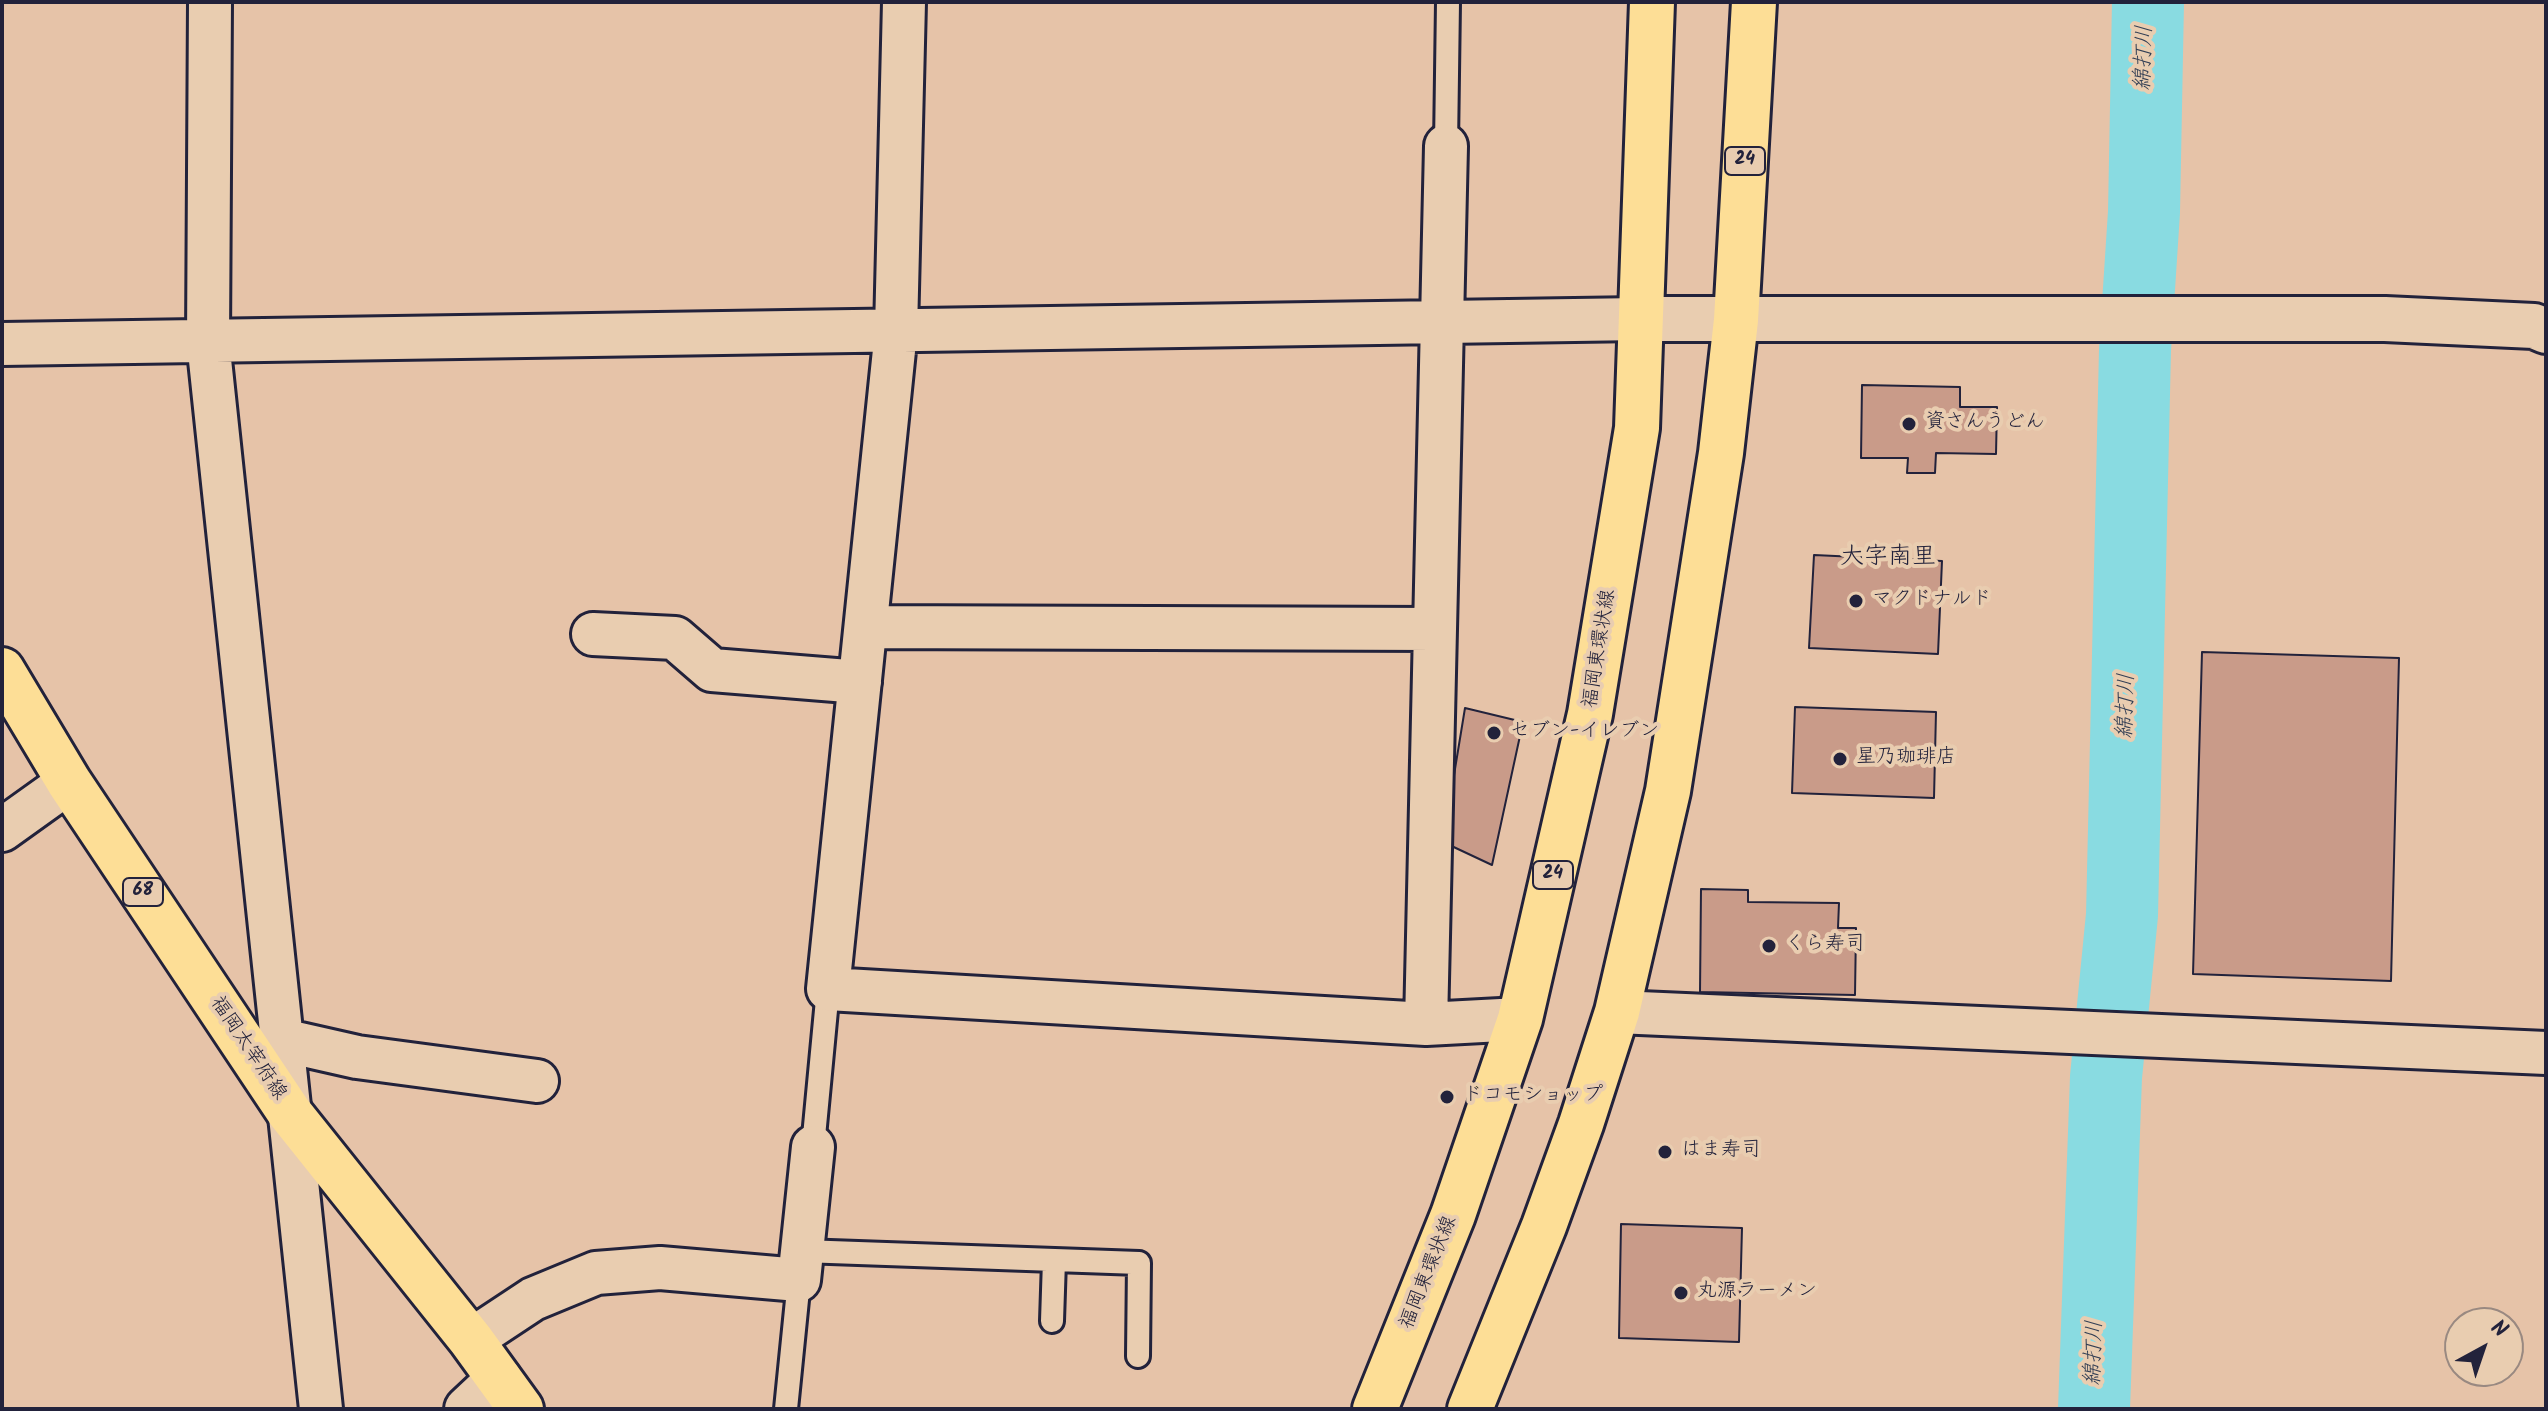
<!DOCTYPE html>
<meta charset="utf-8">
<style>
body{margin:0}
#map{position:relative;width:2548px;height:1411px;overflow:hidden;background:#e6c3a8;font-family:Kalam,sans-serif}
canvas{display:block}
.frame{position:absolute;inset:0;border:4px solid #22223b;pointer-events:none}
.north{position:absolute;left:2444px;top:1307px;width:80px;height:80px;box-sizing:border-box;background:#e9cdb0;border:2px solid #998981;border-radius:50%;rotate:40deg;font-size:22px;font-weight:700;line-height:32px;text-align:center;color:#22223b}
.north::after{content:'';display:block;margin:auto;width:28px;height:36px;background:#22223b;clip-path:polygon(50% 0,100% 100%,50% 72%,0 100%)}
</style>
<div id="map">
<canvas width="2548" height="1411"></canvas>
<div class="frame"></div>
<div class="north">N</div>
</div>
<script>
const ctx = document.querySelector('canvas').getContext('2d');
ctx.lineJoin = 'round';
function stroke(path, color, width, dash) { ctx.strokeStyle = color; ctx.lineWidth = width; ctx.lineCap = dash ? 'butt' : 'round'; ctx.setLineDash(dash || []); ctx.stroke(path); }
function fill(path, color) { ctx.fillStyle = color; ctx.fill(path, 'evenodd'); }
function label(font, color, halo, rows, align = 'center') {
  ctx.font = font + ' Kalam,"Klee One",sans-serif'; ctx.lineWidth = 8; ctx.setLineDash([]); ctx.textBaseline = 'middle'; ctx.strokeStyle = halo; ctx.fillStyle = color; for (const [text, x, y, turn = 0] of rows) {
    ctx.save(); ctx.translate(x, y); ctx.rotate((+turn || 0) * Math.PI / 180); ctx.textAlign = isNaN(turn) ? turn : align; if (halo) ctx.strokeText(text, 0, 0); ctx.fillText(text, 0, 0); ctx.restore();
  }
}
const river = new Path2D(`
 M2094,1409L2106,1077L2122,915L2135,350L2144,212L2148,2`);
const building = new Path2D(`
 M1862,385L1960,387V407H1997L1996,454L1936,453L1935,473H1907L1908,458H1861Z
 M1814,555L1942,561L1938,654L1809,648Z
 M2202,652L2399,658L2391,981L2193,974Z
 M1795,707L1936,712L1934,798L1792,793Z
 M1465,708L1523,722L1492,865L1443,842Z
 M1701,889L1748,890V902L1839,903L1838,928H1856L1855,995L1700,992Z
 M1621,1224L1742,1228L1739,1342L1619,1338Z`);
const lane = new Path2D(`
 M1446,146L1448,2
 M813,1147L828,989
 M802,1251L1139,1263L1138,1356
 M1052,1321L1054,1260
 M786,1409L799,1280`);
const street = new Path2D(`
 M210,2L208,341L321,1409
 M904,2L896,331L828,989L1426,1024L1520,1019
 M2,344L1640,319
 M866,627L1435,629
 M593,634L675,638L712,670L860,682
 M2,830L69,782
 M1617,1012L2546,1053
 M1426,1024L1446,146
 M282,1040L357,1057L537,1081
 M471,1340L533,1299L596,1273L660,1268L799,1280L813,1147`);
const secondary = new Path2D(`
 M1640,319H2385L2534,326L2546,331
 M467,1409L499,1379`);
const primary = new Path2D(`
 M2,670L69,782L289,1112L471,1340L521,1409
 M1375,1409L1453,1215L1520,1019L1590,714L1637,428L1652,2
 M1470,1409L1544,1226L1581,1124L1617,1012L1668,791L1721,453L1736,320L1754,2`);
const markers = [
 [1909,424,8,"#22223b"],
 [1856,601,8,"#22223b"],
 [1494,733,8,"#22223b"],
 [1840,759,8,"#22223b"],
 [1769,946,8,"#22223b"],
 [1447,1097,8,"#22223b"],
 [1665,1152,8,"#22223b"],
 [1681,1293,8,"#22223b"]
];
const shields = [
 [1745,161,40],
 [1553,875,40],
 [143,892,40]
];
const shieldNames = [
 ["24",1745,161],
 ["24",1553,875],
 ["68",143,892]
];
const poiNames = [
 ["資さんうどん",1925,424],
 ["マクドナルド",1872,601],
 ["セブン-イレブン",1510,733],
 ["星乃珈琲店",1856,759],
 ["くら寿司",1785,946],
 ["ドコモショップ",1463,1097],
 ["はま寿司",1681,1152],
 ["丸源ラーメン",1697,1293]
];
const streetNames = [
 ["福岡東環状線",1601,649,-81],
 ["福岡太宰府線",247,1049,56],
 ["福岡東環状線",1430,1273,-68]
];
const waterNames = [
 ["綿打川",2146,58,-88],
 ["綿打川",2128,706,-88],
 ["綿打川",2096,1353,-88]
];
const quarterNames = [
 ["大字南里",1888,559]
];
stroke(river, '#89dbe1', 72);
fill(building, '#c99b89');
stroke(building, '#22223b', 2);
stroke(lane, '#22223b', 28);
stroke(street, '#22223b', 48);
stroke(secondary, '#22223b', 50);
stroke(primary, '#22223b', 50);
stroke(lane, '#e9cdb0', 22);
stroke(street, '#e9cdb0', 42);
stroke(secondary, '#e9cdb0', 44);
stroke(primary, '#fdde96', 44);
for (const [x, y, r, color] of markers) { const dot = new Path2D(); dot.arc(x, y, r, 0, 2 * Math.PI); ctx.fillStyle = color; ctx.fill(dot); stroke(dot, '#e9cdb0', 3); }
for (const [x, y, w] of shields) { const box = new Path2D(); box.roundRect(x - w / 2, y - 14, w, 28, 6); ctx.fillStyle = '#e9cdb0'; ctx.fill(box); stroke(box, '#22223b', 2); }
label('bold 18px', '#22223b', null, shieldNames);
label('20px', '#22223b', '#e9cdb0', poiNames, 'left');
label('20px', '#22223b', '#e9cdb0', streetNames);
label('italic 22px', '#313e54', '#e9cdb0', waterNames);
label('24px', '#22223b', '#e9cdb0', quarterNames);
</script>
